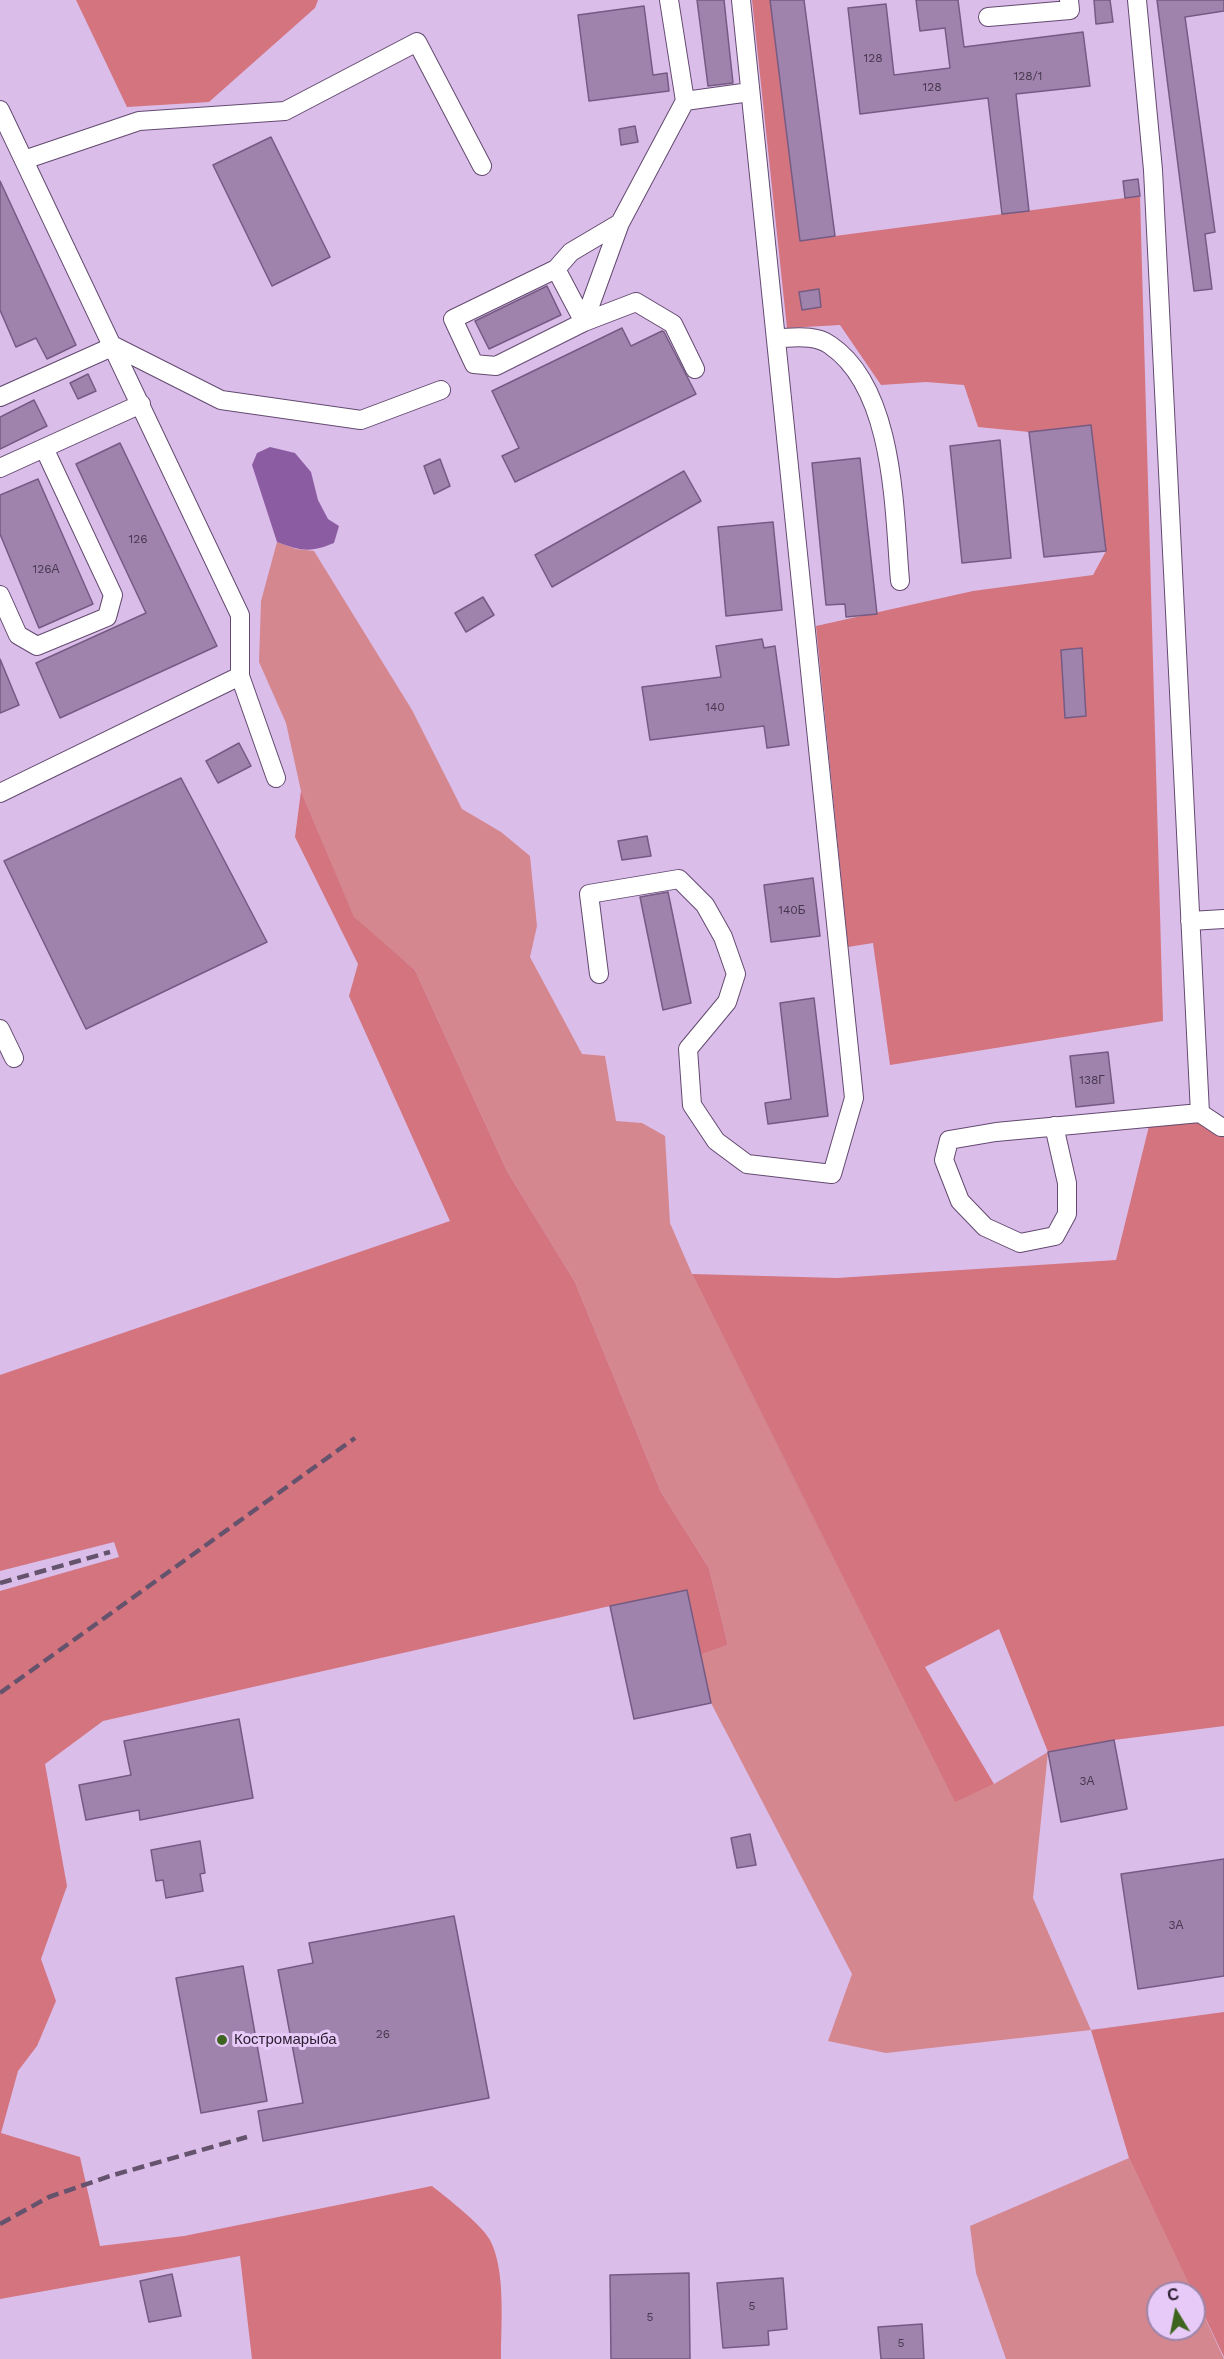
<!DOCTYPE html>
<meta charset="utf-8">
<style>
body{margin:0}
#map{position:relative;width:1224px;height:2359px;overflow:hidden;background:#dbbdea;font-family:"Work Sans",sans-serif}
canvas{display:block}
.north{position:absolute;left:1146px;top:2281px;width:60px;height:60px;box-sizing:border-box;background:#e8caf8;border:2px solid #9c85a8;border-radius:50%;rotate:350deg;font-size:16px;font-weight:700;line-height:24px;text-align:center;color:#2a1e2f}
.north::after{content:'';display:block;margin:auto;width:21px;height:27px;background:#3e651f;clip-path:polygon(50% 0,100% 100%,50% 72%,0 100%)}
</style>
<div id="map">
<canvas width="1224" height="2359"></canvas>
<div class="north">С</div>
</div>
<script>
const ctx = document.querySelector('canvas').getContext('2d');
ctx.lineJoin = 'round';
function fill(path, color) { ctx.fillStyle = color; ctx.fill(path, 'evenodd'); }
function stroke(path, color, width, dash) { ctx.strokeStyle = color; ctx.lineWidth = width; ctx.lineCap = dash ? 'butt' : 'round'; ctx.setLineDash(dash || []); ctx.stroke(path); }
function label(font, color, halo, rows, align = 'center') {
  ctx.font = font + ' "Work Sans",sans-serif'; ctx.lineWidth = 6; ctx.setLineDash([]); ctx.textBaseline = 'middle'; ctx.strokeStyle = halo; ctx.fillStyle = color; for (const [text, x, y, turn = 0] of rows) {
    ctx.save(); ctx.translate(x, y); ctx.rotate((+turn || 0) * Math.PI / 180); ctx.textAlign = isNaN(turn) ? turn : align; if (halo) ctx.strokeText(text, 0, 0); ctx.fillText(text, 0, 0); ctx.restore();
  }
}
const green = new Path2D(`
 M277,542L296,549L314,551L412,710L462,809L501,832L530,856L537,926L530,957L582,1054L605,1056L616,1121L642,1123L665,1136L670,1223L692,1274L955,1801L994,1784L1048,1752L1033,1898L1091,2030L886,2053L828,2041L852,1974L711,1703L700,1655L728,1645L709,1568L661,1492L575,1282L507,1171L415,970L354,918L301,791L286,723L259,662L261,601Z
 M1129,2158L1194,2293H1158V2329H1194V2294L1224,2359H1006L976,2273L970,2226Z`);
const forest = new Path2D(`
 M76,0H318L315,8L209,102L127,107Z
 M752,0H770L835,236L1140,196L1163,1021L890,1065L873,943L848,947L816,626L973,591L1093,575L1106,551L1091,425L1029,432L978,427L964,385L926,382L881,385L840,325L787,328Z
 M301,791L354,917L415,970L507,1171L575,1282L661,1492L709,1568L728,1645L700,1655L610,1606L103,1721L45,1764L67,1886L41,1959L56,2001L37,2046L18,2071L1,2133L80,2157L100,2246L184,2236L432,2186C447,2198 481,2224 490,2240C506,2270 501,2325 501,2359H252L240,2256L0,2299V1591L119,1557L114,1542L0,1571V1375L450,1221L349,996L358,964L295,837Z
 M1200,1113L1224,1127V1726L1114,1740L1048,1752L999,1629L925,1667L994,1784L955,1802L692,1274L837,1278L1116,1260L1151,1118Z
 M1224,2012V2357L1129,2158L1091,2030Z`);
const water = new Path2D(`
 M270,447L295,453L311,472L318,500L328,519L339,526L334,543C310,553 301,551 277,542L252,465L257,453Z`);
const building = new Path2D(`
 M697,0H724L733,83L708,86Z
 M770,0H804L835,236L800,241Z
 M916,0H958L964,47L1083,32L1090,86L1016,94L1029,211L1002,214L988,98L860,114L848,8L886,4L894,75L950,68L945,28L920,31Z
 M1094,0H1110L1113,22L1096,24Z
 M1157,0H1224V11L1185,17L1215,232L1205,234L1212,289L1194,291Z
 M644,6L653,75L667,73L669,91L589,101L578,15Z
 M635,126L638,142L621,145L619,129Z
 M271,137L330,257L272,286L213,165Z
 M1138,179L1140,196L1125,198L1123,181Z
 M0,181L76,345L47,359L36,338L16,347L0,310Z
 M547,286L561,315L489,349L475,321Z
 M819,289L821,307L802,310L799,292Z
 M622,328L631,346L662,331L664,332L696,394L515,482L502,456L519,448L492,391Z
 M88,374L96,391L78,399L70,383Z
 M34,400L47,426L0,449V417Z
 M1091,425L1106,551L1044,557L1029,432Z
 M1000,440L1011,558L962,563L950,446Z
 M120,443L217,646L60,718L36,663L146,613L76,464Z
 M860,458L877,614L846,617L845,604L826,605L812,463Z
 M440,459L450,486L434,494L424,466Z
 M684,471L701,501L552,587L535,555Z
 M38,479L93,604L39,628L0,534V495Z
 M773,522L782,610L726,616L718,527Z
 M483,597L494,615L466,632L455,613Z
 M762,639L764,648L775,646L789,745L767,748L764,726L650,740L642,687L721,677L716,646Z
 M1082,648L1086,716L1065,718L1061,650Z
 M0,659L19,705L0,713Z
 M239,743L251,766L218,783L206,761Z
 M181,778L267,942L86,1029L4,861Z
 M647,836L651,856L622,860L618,841Z
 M813,878L820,936L771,942L764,885Z
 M668,892L691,1003L663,1010L640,897Z
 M814,998L828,1116L768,1124L765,1103L791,1099L780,1003Z
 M1108,1052L1114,1103L1076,1107L1070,1056Z
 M687,1590L711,1703L634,1719L610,1606Z
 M239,1719L253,1798L140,1820L139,1810L86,1820L79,1785L131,1775L124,1741Z
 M1114,1740L1127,1809L1061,1822L1048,1752Z
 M750,1834L756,1865L737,1868L731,1838Z
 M200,1841L205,1873L200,1874L203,1891L166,1898L163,1880L156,1881L151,1850Z
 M1224,1859V1976L1138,1989L1121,1874Z
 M454,1916L489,2098L263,2141L258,2111L303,2103L278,1970L313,1963L309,1943Z
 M243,1966L267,2101L201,2113L176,1978Z
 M689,2273L690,2359H611L610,2275Z
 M172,2274L181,2316L149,2322L140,2281Z
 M783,2278L787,2329L768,2331L769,2345L723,2348L717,2283Z
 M922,2324L924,2359H881L878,2327Z`);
const minor = new Path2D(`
 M669,0L685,101L750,92
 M1137,0L1153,170L1200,1113
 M988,17L1070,10L1069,0
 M0,110L240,615V676L276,778
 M24,160L139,121L285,111L417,42L482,166
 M620,223L584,322L496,366L474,364L453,319L556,269L571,252L620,223L685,101
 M556,269L584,322L636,302L673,324L695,369
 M776,338C793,338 815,334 830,345C895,389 894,511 900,581
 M0,397L114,346L221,400L361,420L441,390
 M0,468L44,448
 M0,595L18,635L37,646L107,617L113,595L44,448L141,404
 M0,793L240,676
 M1190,921L1224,919
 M599,974L589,894L679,879L705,905L723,937L736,974L727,1002L688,1049L692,1105L716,1141L747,1164L832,1174L854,1098L741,0
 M0,1029L14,1058
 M1054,1126L1067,1183V1214L1055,1236L1020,1243L985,1227L960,1201L944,1160L949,1140L996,1132L1200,1113L1221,1127H1224`);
const rail = new Path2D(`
 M0,1583L110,1552
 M0,1693L355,1438
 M0,2224L49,2197L110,2176L247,2137`);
const markers = [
 [222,2040,6,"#3e651f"]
];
const numberNames = [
 ["128",873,58],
 ["128/1",1028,76],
 ["128",932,87],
 ["126",138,539],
 ["126А",46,569],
 ["140",715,707],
 ["140Б",792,910],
 ["138Г",1092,1080],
 ["3А",1087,1781],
 ["3А",1176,1925],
 ["26",383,2034],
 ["5",752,2306],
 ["5",650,2317],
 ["5",901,2343]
];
const poiNames = [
 ["Костромарыба",234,2040]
];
fill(green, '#d4878e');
fill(forest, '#d3747e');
fill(water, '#8c5ca3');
fill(building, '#9f83ad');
stroke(building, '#755b83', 1.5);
stroke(minor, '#634a70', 20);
stroke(minor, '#fff', 18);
stroke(rail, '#65536d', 4.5, [12, 6]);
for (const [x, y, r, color] of markers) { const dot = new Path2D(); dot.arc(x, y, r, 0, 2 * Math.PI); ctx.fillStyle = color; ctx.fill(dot); stroke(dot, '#e8caf8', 2); }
label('12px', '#47374e', null, numberNames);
label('15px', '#2a1e2f', '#e8caf8', poiNames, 'left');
</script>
